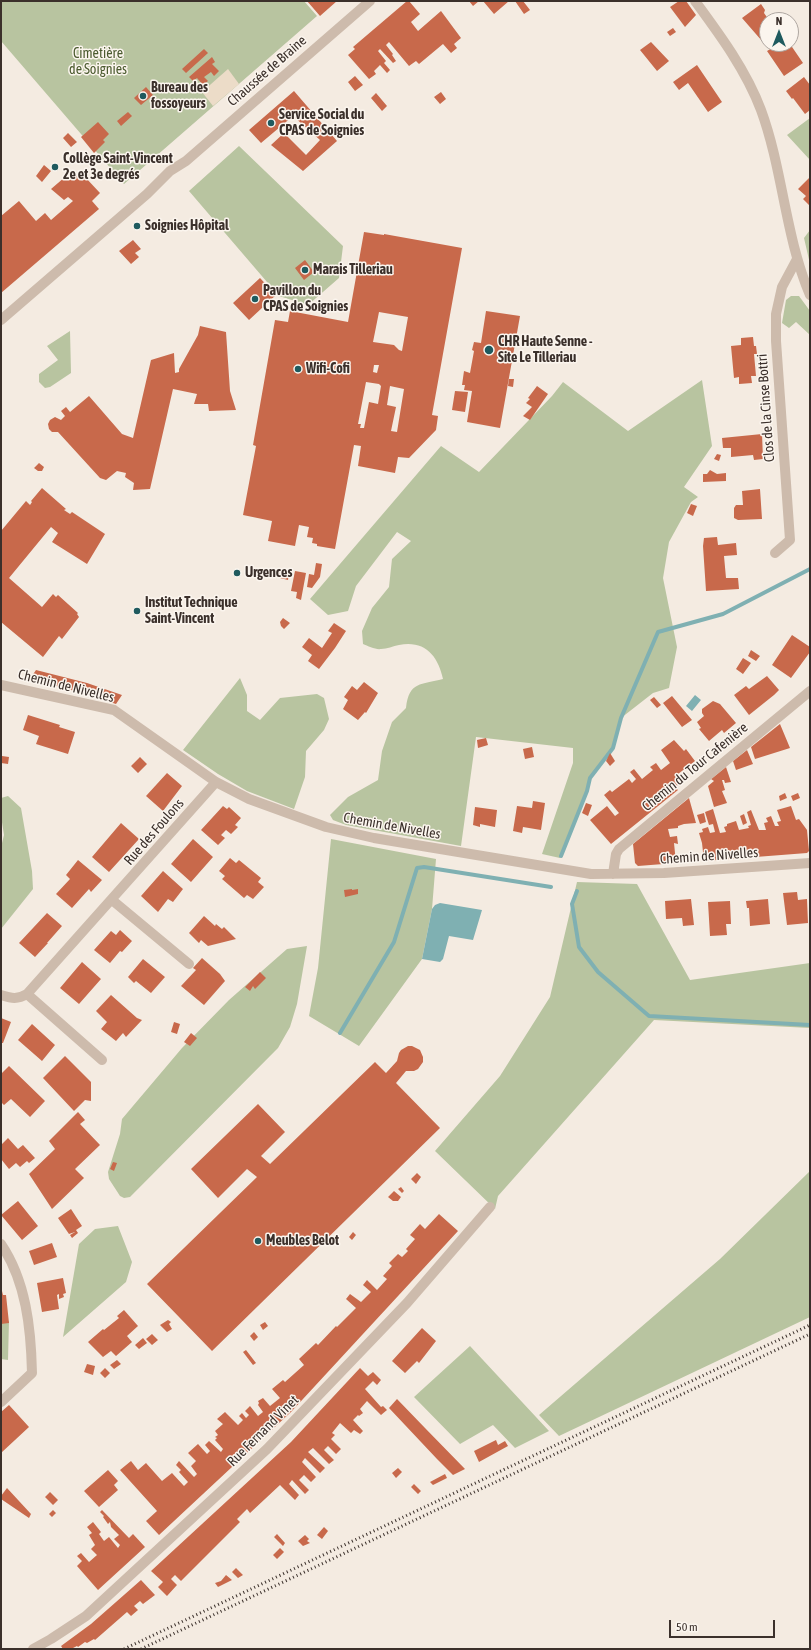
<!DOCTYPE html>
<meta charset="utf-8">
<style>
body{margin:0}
#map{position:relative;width:811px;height:1650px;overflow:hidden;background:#f4ebe1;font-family:"Asap Condensed",sans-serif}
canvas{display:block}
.frame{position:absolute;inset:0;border:2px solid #3b302b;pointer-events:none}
.north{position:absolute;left:759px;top:12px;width:40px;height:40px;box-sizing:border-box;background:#fbf5ee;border:1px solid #aea6a0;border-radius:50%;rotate:0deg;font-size:11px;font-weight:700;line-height:16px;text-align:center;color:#3b302b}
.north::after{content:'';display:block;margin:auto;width:14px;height:18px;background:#1f5a5e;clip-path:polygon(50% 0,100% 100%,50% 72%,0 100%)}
.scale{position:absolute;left:669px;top:1620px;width:106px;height:18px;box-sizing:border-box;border:2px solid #3b302b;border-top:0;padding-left:5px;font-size:12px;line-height:14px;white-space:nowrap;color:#3b302b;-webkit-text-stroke:3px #fbf5ee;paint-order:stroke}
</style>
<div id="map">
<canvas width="811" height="1650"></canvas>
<div class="frame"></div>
<div class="north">N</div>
<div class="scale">50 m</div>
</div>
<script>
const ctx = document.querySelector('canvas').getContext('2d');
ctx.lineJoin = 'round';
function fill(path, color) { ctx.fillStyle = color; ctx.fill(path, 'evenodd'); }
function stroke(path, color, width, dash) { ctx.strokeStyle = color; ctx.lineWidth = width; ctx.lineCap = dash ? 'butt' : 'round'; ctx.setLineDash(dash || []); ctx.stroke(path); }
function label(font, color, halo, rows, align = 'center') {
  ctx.font = font + ' "Asap Condensed",sans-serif'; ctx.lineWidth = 3; ctx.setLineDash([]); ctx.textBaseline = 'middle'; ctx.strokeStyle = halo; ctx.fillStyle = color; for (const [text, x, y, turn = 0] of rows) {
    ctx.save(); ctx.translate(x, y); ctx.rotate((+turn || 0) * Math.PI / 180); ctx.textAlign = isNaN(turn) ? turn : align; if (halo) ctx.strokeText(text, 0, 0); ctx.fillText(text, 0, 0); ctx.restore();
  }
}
const green = new Path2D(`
 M1,1H304L317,16L124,184L1,41Z
 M810,118V160L787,135Z
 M239,146L343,246L339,278L308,305L279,296L189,191Z
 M810,230V264L804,238Z
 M791,296H799L810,311V335L796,322L789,328L782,323L786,300Z
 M70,331L71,373L50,387L45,388L39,382V374L58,360L47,346Z
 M702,380L712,446L684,487L698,497L691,502L669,542L663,578L677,647L669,688L653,693L621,718L613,746L590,778L587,791L560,858L542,854L573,763V748L476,737L461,846L346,825L333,820L330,815L348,797L378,780L382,751L392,722L406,708C409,681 421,685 443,679C438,656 425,640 399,645C393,646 387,649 381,649C376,650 368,646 363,644L362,631L372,608L389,587L392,559L411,541L397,532L356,586L348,611L328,615L310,599L441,446L479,472L552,396L563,382L628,431Z
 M240,678L247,695V711L260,720L280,698L317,694L324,698L329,719L324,730L306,751L305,777L294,809L247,791L218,774L183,750Z
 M8,796L21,808L32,871L33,889L1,929V847L4,835L1,816V798Z
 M331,839L436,859L432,909L422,959L359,1046L309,1016L318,968Z
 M577,882L637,884L690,980L810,963V1028L654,1020L498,1196L495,1209L435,1151L500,1076L550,997Z
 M307,946L297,1004L290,1027L278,1048L130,1197L124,1198L120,1196L109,1179L108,1172L120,1134L122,1119L182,1048L229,1000L287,949Z
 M810,1171V1317L559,1436L539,1415L720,1259Z
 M118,1226L132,1262L126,1282L63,1337L79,1244L95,1229Z
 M9,1321L8,1360L1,1359V1322Z
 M470,1346L549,1431L515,1448L493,1425L460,1444L414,1397Z`);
const plaza = new Path2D(`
 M228,69L239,84L213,106L202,92Z`);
const water = new Path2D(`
 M695,695L701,700L692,711L686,706Z
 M440,903L482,910L473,940L449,936L443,959L440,962L422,959L432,909L435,905Z`);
const stream = new Path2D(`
 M561,856L587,791L590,778L613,748L621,718L658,632L723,614L810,569
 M577,891L572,904L579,947L598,972L649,1016L810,1025
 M340,1033L394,942L417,868L424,867L551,887`);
const building = new Path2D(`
 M307,1H337L320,16Z
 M407,1H409L420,14L411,22L418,31L441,11L461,38L454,44L457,48L451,53L443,44L419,64L416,61L409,66L389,42L386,45L393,54L392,55L396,61L393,63L380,49L378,51L386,61L384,63L390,70L387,73L380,65L374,71L376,74L369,79L348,55L355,49L353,47Z
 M469,1H479L473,6Z
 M483,1H509L494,14Z
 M515,1H523L530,10L524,14Z
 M679,1H686L696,15L685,27L670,7Z
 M761,4L765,10L764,13L769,20H767V37L762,41L742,18Z
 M673,28L676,32L670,36L667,32Z
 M651,42L669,61L657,71L640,50Z
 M779,44H790L803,63L784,76L767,51Z
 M204,49L208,53L186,73L182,69Z
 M212,57L215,62L212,64L219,71L214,76L211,72L204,77L208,81L203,85L197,78L193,81L189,77Z
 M697,65L722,102L708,112L688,83L679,90L673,82Z
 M355,76L363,85L355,91L348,82Z
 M804,77L810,85V110L805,114L793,98L792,99L786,91Z
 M146,87L153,95L141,105L134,98Z
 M294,91L337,141L303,171L271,145L284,133L306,155L320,140L293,116L261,143L249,130Z
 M441,92L446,99L440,104L434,97Z
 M376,93L387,106L382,111L371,98Z
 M128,112L132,116L121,126L117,121Z
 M98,122L109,134L103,140L105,142L94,153L81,137Z
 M68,133L77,142L71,147L63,138Z
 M44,165L51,171L42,182L36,176Z
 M74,172L82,180L85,177L100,193L92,201L99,209L1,293V216L19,201L36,221L45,213L51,220L73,201L68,197L64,200L51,189L65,177L67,178Z
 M810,177V206L803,199L806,196L798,189Z
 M364,232L384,235V234L462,248L432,415L438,416L436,430L409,458L398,457L395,473L358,466L361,446L354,445L335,549L317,546V544L312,543L313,538L307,537L309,527L299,525L295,546L268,541L272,521L243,515L256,446L253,445L275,320L288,322L290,311L348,322ZM379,312L408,317L402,351L399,350L394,345L373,342ZM374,365H379L377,373L373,372ZM366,382L379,384L381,386L378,404L369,402L364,428H360L361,424H358ZM390,386L404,389L397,432L391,431L396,407L387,405Z
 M133,240L141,249L135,253L139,257L131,264L119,251Z
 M305,260L314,272L304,280L295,268Z
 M260,278L276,295L249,320L233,303Z
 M486,311L520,316L500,428L467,422L472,391L464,390L465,385H462L464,371L470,373L474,351L472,350L474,342L481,343Z
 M200,326L226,332L230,391L236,410L209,411L208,404H194L197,394L173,389L150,489L133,490L134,483L125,477L126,473L117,471L106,480L100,478L58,432H52L49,429L48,424L50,420L55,417L61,420L65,416L61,411L66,407L70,412L89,396L122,434L133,438L151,360L174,353L175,373L179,372V369L198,335Z
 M753,337L754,346H756L757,354H754L756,376H751L752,383L739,384V377L734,378L731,346L741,345V338Z
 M509,379H514L513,387L508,386Z
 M537,386L548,394L530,420L523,416L532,407L526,403L530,399L528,398Z
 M455,391L468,392L465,412L452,410Z
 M762,434L763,459L754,460L753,455L731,457V448H723L722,438Z
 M717,454L721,455L719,461L714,459Z
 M39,463L44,467L42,471H38L34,468Z
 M710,470L717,474L726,473V481L703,482V474H707Z
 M42,488L66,509L64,510L70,514L72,512L105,534L87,564L52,542L58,533L51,527L9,578L42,607L53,594L56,597L58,595L78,613L77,614L79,617L62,639L59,636L43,657L1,622V531L26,501L30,505L32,502L31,501Z
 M760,489L762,519L738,520L734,518V508L736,505H743L742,491Z
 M691,504L697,506L693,516L687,513Z
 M717,537L718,545L736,543L737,555L724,556L726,578H738L739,589L706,591L703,546L704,538Z
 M316,563L322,564L320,577L312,588L307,587L309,574L314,575Z
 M295,571L306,573L301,600L296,598L297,592L291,591Z
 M277,572L289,574L288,580L276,577Z
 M283,618L290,623L284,629L281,626L280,622Z
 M334,623L346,631L335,648L319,669L308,661L312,655L302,647L309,638L322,648L332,633L328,631Z
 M792,635L810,647V652L791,678L772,665Z
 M751,650L760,656L756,661L748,656Z
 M743,658L751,663L743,674L736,669Z
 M36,670L87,683L122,695L116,704L86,694L30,679Z
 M767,676L779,690L774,695L749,715L734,695L746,686L749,689Z
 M364,682L378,693L366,713L365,712L358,720L343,709L348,700L344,697L352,686L357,690Z
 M672,696L692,720L682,727L663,703Z
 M654,697L661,705L657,708L650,700Z
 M713,701L720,704L736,723L724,733L722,730L709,741L699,729L701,728L697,722L704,716L702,713V709Z
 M28,715L60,725L59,727L75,732L68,754L36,744L39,736L23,730Z
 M780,724L790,748L755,759L751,747Z
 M486,738L488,745L478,748L477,740Z
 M674,740L684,751L686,749L695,761L678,774L682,782L675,787L678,790L611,844L590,820L607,806L615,816L619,813L604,795L610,790L612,792L629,779L632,783L636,779L630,772L634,769L642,779L653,770L650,767L656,763L661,770L670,763L661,750Z
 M532,747L534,757L525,759L523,749Z
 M747,750L753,764L736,770L733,761Z
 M610,753L615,761L610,766L606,761Z
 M2,756L9,757L8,764L1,763Z
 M140,757L147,764L138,773L131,766Z
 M726,767L731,782L725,783L724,780H722L725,790L722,791L727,803L714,807L708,786L714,781L711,779Z
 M167,773L182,786L163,811L146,796Z
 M785,793L787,798L780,801L779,796Z
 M798,793L800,798L793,801L791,796Z
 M689,798L696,823L684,824L678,826V828L668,829L670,837L677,836L678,844L674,843L676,863L638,866L635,863L633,844Z
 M533,801L545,803L541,830L523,827L522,833L513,831L517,806L532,808Z
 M586,803L592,805L588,816L582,813Z
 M223,806L227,809L229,807L241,818L235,825L238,827L231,834L226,830L221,835L225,838L218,845L201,830Z
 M791,806L796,820L799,819L807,830L809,851L807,853L704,861L702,843L699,833L703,832L702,829L708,827L710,833L715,832L713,824L709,825L705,812L713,809L720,833L726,832L724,827L727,826V824L736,821L739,830L749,828L748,826L751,825L747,812L751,810L759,830H766L764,823L768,822L766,818L771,816L775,826H779L777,822L781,821L777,810Z
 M475,807L497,810L495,827L480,824V827L473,825Z
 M704,813L706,822L700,824L697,815Z
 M744,814L747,823L743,825L740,816Z
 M121,823L139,839L109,872L92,857Z
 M193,839L213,857L191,882L171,864Z
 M230,858L236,863L239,860L261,878L258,882L264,887L253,899L247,895L244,898L222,879L225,876L219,871Z
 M78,860L102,880L91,892L89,889L72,908L56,894L70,879L66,875Z
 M163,871L183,889L173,902L168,899L158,912L141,896Z
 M352,889V890L358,889V894L345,897L344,890Z
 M797,892L798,900L807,899L808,923L787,925L783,893Z
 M691,899L694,925L683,926L682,918L666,919L665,901Z
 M768,899L770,924L750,926L749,908H747L746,901Z
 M730,901L731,924H726L727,935L710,936L708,902Z
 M47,913L62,926L47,943H48L35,957L19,943Z
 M204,916L215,926L216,924L222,929L224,927L236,939L208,946L201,940L199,943L189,933Z
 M120,930L132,941L122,952L120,951L110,963L94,950L111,931L116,935Z
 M202,958L220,974L225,981L204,1005L181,986L196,970L193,968Z
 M143,959L165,977L151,993L136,981L134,983L128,977Z
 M82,962L101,979L79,1004L60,988Z
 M260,972L266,978L255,989L253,986L250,991L245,987Z
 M111,995L137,1018L142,1020L126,1037L123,1033L116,1041L101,1029L107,1022L96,1011Z
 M1,1018L11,1022L3,1043H1Z
 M174,1022L180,1024L177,1034L171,1032Z
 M32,1024L55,1045L42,1061L18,1040Z
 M191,1033L197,1038L190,1046L184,1042Z
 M408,1046H412L420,1050L423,1057V1062L418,1069L414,1071H406L396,1083L440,1128L212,1351L147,1284L257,1177L247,1169L218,1198L191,1169L258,1104L285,1132L261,1156L270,1164L375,1062L386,1073L397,1061L399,1053L401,1050Z
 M65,1056L91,1082V1101L85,1100L74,1111L43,1078Z
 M9,1066L45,1101L30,1117L11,1099L4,1105L1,1102V1074Z
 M78,1112L85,1120L80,1124L100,1145L75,1169L84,1178L52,1209L29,1174L55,1149L49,1141Z
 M8,1138L18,1149L23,1145L35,1158L29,1163L27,1161L20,1167L16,1163L9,1169L1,1159V1145Z
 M113,1162L117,1163L114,1171L110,1169Z
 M417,1173L421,1177L416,1184L411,1179Z
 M401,1187L404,1191L402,1193L398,1189Z
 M394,1191L401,1197L398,1201H393L388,1197Z
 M18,1201L38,1226L22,1240L1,1215Z
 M71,1209L82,1226L76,1230L78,1233L72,1238L70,1235L75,1232L69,1234L58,1218Z
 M439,1214L458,1231L291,1412L159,1535L146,1521L157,1511L120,1470L131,1461L138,1470L146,1463L162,1481L172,1473L184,1486L188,1482L179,1472L181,1470L176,1465L179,1461L194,1477L197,1474L191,1466L196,1461L188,1453L198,1444L207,1454L210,1451L205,1445L209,1441L221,1452L223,1449L215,1440L217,1438L215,1437L218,1435L215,1431L223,1424L217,1419L225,1412L238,1425L243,1420L239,1416L242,1413L246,1418L249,1415L245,1411L250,1406L258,1416L263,1412L258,1405L259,1403L258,1401L263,1398L270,1406L280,1398L272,1389L283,1380L285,1382L304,1365L299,1359L316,1343L318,1345L336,1326L337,1327L356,1308L346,1299L350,1294L361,1302L371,1292L363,1285L367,1280L377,1290L387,1279L383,1276L392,1266L389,1263L398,1254L402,1257L408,1251L406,1249L415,1239L410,1235L420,1224L425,1229Z
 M353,1232L356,1235L352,1240L349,1237Z
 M52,1243L57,1257L34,1265L29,1251Z
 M63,1278L66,1293L63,1294L64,1297L59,1299V1294L57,1295L59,1309L42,1312L37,1283Z
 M1,1287L3,1295H6L9,1323L1,1324Z
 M124,1310L138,1326L127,1336L132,1342L116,1356L111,1351L103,1357L88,1342L103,1329L104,1330L119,1318L117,1316Z
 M168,1320L171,1322L169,1324L172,1329L167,1332L160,1325Z
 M265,1322L268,1326L263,1330L260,1325Z
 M422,1328L436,1341L419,1363L417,1361L405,1373L392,1361Z
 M254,1332L258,1337L254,1341L250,1336Z
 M152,1334L158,1340L152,1345L146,1339Z
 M143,1338L147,1343L139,1349L135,1345Z
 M246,1350L256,1363L253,1365L243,1352Z
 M117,1360L121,1364L114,1369L110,1365Z
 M87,1364L95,1366L93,1375L84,1372Z
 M105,1368L110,1373L105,1378L100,1373Z
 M360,1368L368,1376L373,1372L381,1380L377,1385L373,1381L365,1389L381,1407L383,1406L387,1410L381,1415L367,1401L360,1409L363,1413L359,1416L358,1415L353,1420L363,1431L360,1434L354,1430L351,1433L340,1423L332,1433L335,1435L331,1439L341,1449L336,1454L328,1446L324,1450L334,1460L329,1464L313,1448L308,1452L325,1468L320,1473L305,1458L302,1462L316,1477L311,1482L304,1475L299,1480L309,1490L305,1494L292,1480L289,1484L299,1495L295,1500L280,1485L250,1513L247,1509L237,1519L240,1522L181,1581L175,1575L171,1579L177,1585L167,1596L158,1587L163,1582L151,1571L291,1442Z
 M397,1399L425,1428L465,1469L453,1475L437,1459L389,1408Z
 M9,1405L29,1427L1,1453V1412Z
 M496,1440L498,1445L505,1441L508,1446L479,1462L474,1451Z
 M398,1468L402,1472L396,1478L392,1473Z
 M108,1470L118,1481L114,1485L118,1490L99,1507L84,1491Z
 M445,1474L447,1478L433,1485L430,1482Z
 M414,1484L421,1491L418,1494L411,1487Z
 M7,1488L31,1514L29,1518L1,1499V1496Z
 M50,1492L58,1500L53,1505L45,1497Z
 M53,1510L56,1513L52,1517L49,1514Z
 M102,1510L129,1538L133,1534L145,1547L98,1590L77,1566L82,1561L77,1556L81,1553L89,1562L97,1555L91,1549L95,1545L89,1535L92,1533L87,1527L93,1522L101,1532L99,1534L104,1541L109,1537L118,1548L120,1545L114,1539L119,1535L111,1527L110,1522L108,1524L103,1517L104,1516L100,1512Z
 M324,1527L328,1531L322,1539L317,1535Z
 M277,1534L285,1543L283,1546L274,1537Z
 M305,1535L309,1539L307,1541L310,1543L303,1546L298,1541Z
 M280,1548L284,1552L277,1559L273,1555Z
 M236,1568L243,1575L238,1578L232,1572Z
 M226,1575L232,1580L218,1587L215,1583L221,1581Z
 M141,1580L155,1595L143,1604L140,1601L134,1606L138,1610L131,1616L127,1612L95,1640L94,1639L87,1643L85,1642L78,1647L77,1646L71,1649H63L61,1646L91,1624Z`);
const minor = new Path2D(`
 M695,1C720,35 746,70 761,110C783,170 785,236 810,295
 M775,553L790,540L776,341V314L782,287L797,259
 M1,685L114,710L216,782L249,799L326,827L374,838L591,874L664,873L810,863
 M613,874L616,854L619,849L810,691
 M112,900L189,964
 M27,994L102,1060
 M1,995C11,998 17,1000 27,994L216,782
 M1,1244C26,1281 31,1328 32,1373L1,1402
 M33,1649L51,1639L86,1616L267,1449L407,1303L490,1207`);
const tertiary = new Path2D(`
 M1,320L147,194L170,171L186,161L370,1`);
const rail = new Path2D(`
 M124,1649L810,1325
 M141,1649L810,1334`);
const markers = [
 [143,96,4,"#1f5a5e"],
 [271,123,4,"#1f5a5e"],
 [55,167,4,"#1f5a5e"],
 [137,226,4,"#1f5a5e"],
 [305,270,4,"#1f5a5e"],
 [255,299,4,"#1f5a5e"],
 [489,350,5,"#1f5a5e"],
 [298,369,4,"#1f5a5e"],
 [237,573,4,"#1f5a5e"],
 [137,611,4,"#1f5a5e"],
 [258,1241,4,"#1f5a5e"]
];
const parkNames = [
 ["Cimetière",98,54],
 ["de Soignies",98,70]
];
const streetNames = [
 ["Chaussée de Braine",267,71,-41],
 ["Clos de la Cinse Bottri",766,408,-94],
 ["Chemin de Nivelles",66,686,14],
 ["Chemin du Tour Cafenière",695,767,-39],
 ["Chemin de Nivelles",392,826,10],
 ["Rue des Foulons",154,832,-49],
 ["Chemin de Nivelles",709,856,-4],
 ["Rue Fernand Vinet",263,1431,-45]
];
const poiNames = [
 ["Bureau des",151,88],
 ["fossoyeurs",151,104],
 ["Service Social du",279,115],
 ["CPAS de Soignies",279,131],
 ["Collège Saint-Vincent",63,159],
 ["2e et 3e degrés",63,175],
 ["Soignies Hôpital",145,226],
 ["Marais Tilleriau",313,270],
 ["Pavillon du",263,291],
 ["CPAS de Soignies",263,307],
 ["CHR Haute Senne -",498,342],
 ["Site Le Tilleriau",498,358],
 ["Wifi-Cofi",306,369],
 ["Urgences",245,573],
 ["Institut Technique",145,603],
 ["Saint-Vincent",145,619],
 ["Meubles Belot",266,1241]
];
fill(green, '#b8c4a0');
fill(plaza, '#ecdcc8');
fill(water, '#7fb0b2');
stroke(stream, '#7fb0b2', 4);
fill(building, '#c8694b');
stroke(minor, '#cdbbac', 10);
stroke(tertiary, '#cdbbac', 10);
stroke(rail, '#3b302b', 3, [1, 3]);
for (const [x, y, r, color] of markers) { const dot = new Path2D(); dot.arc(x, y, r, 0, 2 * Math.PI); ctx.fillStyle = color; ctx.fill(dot); stroke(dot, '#fbf5ee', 1.5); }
label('14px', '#4a5a2e', '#fbf5ee', parkNames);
label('14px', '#3b302b', '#fbf5ee', streetNames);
label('bold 14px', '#3b302b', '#fbf5ee', poiNames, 'left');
</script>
